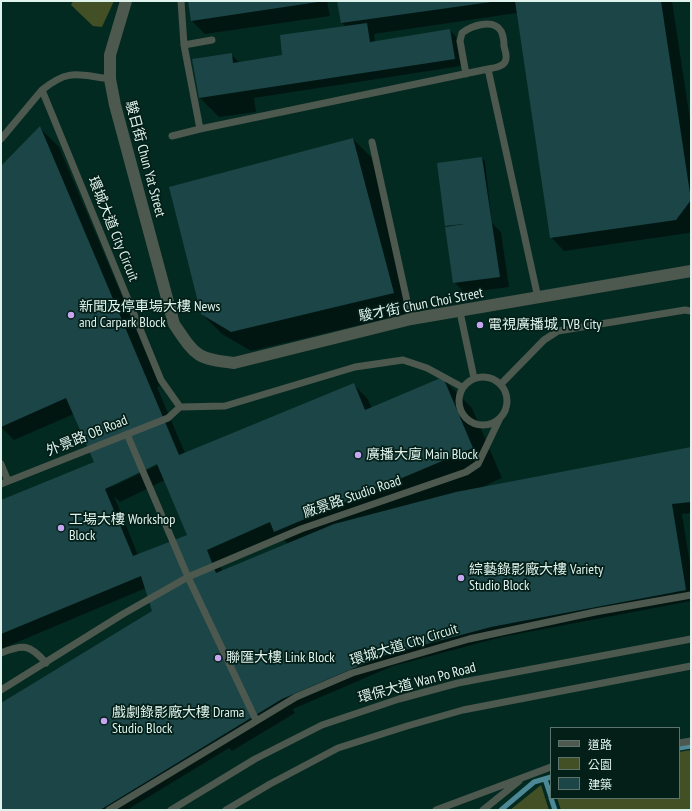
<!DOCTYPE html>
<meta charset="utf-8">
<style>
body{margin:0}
#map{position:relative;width:692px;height:811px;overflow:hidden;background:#032a21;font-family:"PT Sans Narrow","Noto Sans TC",sans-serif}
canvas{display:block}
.frame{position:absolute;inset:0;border:2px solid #dff3ec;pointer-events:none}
.legend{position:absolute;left:550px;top:727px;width:130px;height:72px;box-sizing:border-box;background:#031f18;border:1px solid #5b746d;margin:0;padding:5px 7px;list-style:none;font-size:12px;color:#dff3ec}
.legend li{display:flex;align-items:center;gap:8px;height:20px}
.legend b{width:20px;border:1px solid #5b746d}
</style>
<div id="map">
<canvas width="692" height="811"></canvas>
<div class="frame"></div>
<ul class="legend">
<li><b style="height:5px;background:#4d584e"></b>道路</li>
<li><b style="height:11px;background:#434f24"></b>公園</li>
<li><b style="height:11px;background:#1b4547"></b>建築</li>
</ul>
</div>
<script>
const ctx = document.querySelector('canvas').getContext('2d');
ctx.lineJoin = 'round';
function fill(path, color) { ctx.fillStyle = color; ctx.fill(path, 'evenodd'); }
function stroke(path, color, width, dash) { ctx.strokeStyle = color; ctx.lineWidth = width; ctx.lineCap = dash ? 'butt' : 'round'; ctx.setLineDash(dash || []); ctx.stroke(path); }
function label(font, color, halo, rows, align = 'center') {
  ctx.font = font + ' "PT Sans Narrow","Noto Sans TC",sans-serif'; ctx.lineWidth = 3.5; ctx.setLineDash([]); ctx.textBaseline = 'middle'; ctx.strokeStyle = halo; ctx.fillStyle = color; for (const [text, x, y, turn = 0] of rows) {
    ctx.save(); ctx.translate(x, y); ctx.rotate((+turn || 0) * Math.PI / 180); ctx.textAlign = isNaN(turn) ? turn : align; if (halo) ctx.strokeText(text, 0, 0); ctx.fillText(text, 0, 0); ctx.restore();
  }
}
const green = new Path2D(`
 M73,1H114L102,27L93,26L71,5Z
 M691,750V810H561L557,798H679V752Z
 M541,785L549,810H510Z`);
const shadow = new Path2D(`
 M189,1H327L330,16L205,34L192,21Z
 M338,1H672L691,126V231L689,233L564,251L551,237L517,13L374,34L375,42L450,30L456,37L461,66L254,98L256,112L219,117L200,98L231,54L240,63L283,56L346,27L342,23Z
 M40,128L59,147L160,386L157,387L185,453L353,384L367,398L372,408L442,378L472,408L502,478L480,488L691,448V513L682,514L691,570V601L502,637L393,666L293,709L295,713L232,751L229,748L127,810H1V704L153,612L146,588L1,649V501L95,462L74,414L14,440L1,427V167ZM161,461L162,463L111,487V485ZM165,480L188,535L138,555L114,496L120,502ZM281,537L288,544L223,572L219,564Z
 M353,139L372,158L413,312L251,351L222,334L202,314Z
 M482,158L485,161L492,223L501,232L509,287L465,293L454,282L448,228L446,226Z`);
const stream = new Path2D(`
 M679,748L691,746
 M545,779L551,797
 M551,798L555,810
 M501,810L534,782L551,777`);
const building = new Path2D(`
 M188,1H318V2L191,21Z
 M337,1H491V2L341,23Z
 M515,1H661L691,200L676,220L550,238Z
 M367,23L370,42L450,29L455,59L199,98L192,59L232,53L233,63L282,55L280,35Z
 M40,126L179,455L354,383L365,410L443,377L473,448L274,532L270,522L207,550L216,573L334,524L456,492L691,447V502L672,504L686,590L491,627L382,656L282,699L100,810H1V703L152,611L141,576L1,634V500L94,462L66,398L1,427V166ZM157,464L187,535L133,556L105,489Z
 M353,138L394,293L231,332L201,314L169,187Z
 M482,157L500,277L453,283L445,227L464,224L445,226L437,163Z`);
const lane = new Path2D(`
 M181,1L184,45L200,129
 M184,45L212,40
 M488,69L538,298
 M42,90C69,68 78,75 110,79
 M172,136L200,129L488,69C494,68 502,67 505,62C508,57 505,51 504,46C504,42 503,35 501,31C493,18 471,26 462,33L460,41L466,74
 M1,139L42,90L161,380L180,407L225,406L355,367L403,360L427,368L462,387
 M372,142L411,319
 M460,312L474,378
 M459 401a24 24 0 1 1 48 0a24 24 0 1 1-48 0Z
 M501,384L544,340L558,331L685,310L691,311
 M127,434L188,577L256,720
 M1,464L8,481
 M1,484L168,418L180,407
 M1,653C23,644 30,644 46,663
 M1,690L123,614L188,577L301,529L466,472L478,464L500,418
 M679,743L691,741
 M109,810L296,697L352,673L469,639L595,612L691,595
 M171,810L255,759L322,725L399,699L458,683L691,639
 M226,810L270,784L338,748L407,726L463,710L691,666
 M436,810L551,767
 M483,810L519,781`);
const street = new Path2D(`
 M126,1L110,55V79L115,105L174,324C195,355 196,359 234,363L411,319L691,271`);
const markers = [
 [71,315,4,"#c6a6f0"],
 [480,325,4,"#c6a6f0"],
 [358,455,4,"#c6a6f0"],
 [61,528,4,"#c6a6f0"],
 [461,578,4,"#c6a6f0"],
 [218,658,4,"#c6a6f0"],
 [104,721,4,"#c6a6f0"]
];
const streetNames = [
 ["駿日街 Chun Yat Street",145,159,75],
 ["環城大道 City Circuit",113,229,68],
 ["駿才街 Chun Choi Street",421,305,-11],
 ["外景路 OB Road",87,436,-22],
 ["廠景路 Studio Road",352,497,-19],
 ["環城大道 City Circuit",404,645,-17],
 ["環保大道 Wan Po Road",417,683,-15]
];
const poiNames = [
 ["新聞及停車場大樓 News",79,307],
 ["and Carpark Block",79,323],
 ["電視廣播城 TVB City",488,325],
 ["廣播大廈 Main Block",366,455],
 ["工場大樓 Workshop",69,520],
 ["Block",69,536],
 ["綜藝錄影廠大樓 Variety",469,570],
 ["Studio Block",469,586],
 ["聯匯大樓 Link Block",226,658],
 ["戲劇錄影廠大樓 Drama",112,713],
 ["Studio Block",112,729]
];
fill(green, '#434f24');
fill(shadow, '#0007');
stroke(stream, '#4d8897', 5);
fill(building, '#1b4547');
stroke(lane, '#4d584e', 7);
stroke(street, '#4d584e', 12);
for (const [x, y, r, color] of markers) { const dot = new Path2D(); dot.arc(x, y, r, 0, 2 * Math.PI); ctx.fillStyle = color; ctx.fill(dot); stroke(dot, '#031f18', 1.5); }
label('14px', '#dff3ec', '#031f18', streetNames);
label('14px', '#dff3ec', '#031f18', poiNames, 'left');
</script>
